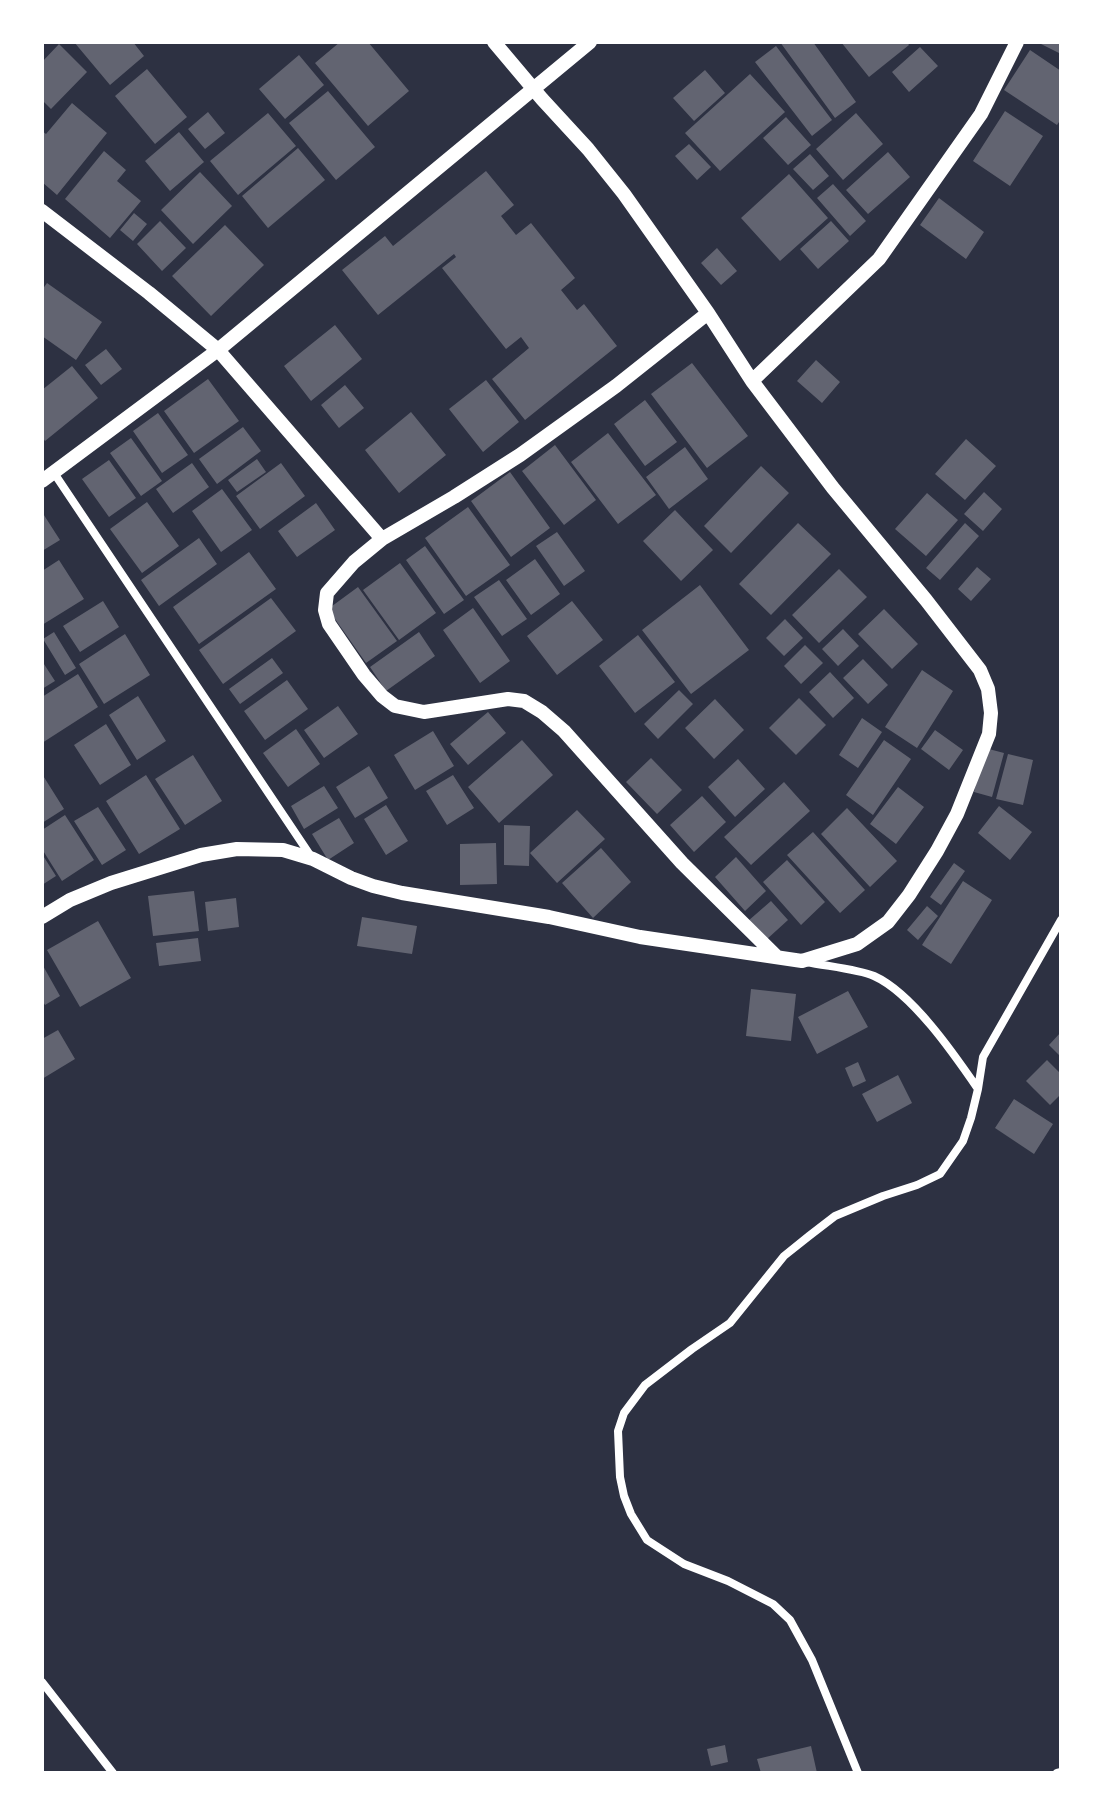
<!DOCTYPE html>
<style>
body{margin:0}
#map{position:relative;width:1103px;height:1815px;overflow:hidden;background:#2d3142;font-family:Rubik,sans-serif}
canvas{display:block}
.frame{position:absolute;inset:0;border:44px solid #fff;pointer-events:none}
</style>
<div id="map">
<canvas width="1103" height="1815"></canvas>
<div class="frame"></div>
</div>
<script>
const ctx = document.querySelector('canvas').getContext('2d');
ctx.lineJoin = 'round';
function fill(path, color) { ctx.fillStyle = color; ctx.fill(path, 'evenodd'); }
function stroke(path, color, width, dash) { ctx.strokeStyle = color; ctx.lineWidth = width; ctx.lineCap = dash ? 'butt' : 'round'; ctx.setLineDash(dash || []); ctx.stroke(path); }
const building = new Path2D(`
 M74,42H133L144,56L110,85Z
 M340,42H368L409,91L368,126L315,63Z
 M780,42H813L856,102L835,118Z
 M841,42H907L909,45L869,77Z
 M1037,42H1061V54Z
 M59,44L87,72L51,109L42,100V62Z
 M776,46L832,120L812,136L755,62Z
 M920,47L938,66L909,92L892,72Z
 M1030,50L1061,71V119L1057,125L1004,90Z
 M299,55L324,85L285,119L259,89Z
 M147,69L187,117L155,144L115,96Z
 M705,70L725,93L694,121L673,98Z
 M750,74L785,112L720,171L685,133Z
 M328,91L375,147L336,180L289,123Z
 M72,103L107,133L57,195L42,182V131L46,134Z
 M1005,111L1043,136L1010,186L973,161Z
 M208,112L225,133L205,149L188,129Z
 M268,113L296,146L238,195L210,161Z
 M856,113L883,144L843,180L816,149Z
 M786,117L811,145L788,165L763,138Z
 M179,132L204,162L170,191L145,161Z
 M689,144L711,167L697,180L675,156Z
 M298,148L325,180L268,228L242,196Z
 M104,151L126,170L117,181L141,201L110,238L65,199Z
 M888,152L910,177L868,214L846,190Z
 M810,154L829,176L813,190L793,169Z
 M486,171L514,205L501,216L516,235L531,223L575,278L561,290L577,310L584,304L617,346L525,420L492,379L529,348L521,337L506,349L442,268L456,257L454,254L378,315L342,270L385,236L393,246Z
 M200,172L232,206L193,244L161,210Z
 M789,174L828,218L780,261L741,218Z
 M833,184L866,221L850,236L817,198Z
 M939,198L984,232L966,259L920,225Z
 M134,213L147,224L133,241L120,230Z
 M160,221L186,248L162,271L137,244Z
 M831,221L849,241L818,269L800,249Z
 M225,225L264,265L211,316L172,276Z
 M717,248L737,271L721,285L701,263Z
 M47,283L102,322L76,360L42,336V290Z
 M335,325L362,359L311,401L284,366Z
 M106,349L122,369L101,385L85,365Z
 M816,360L840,382L822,403L797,381Z
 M692,363L748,436L707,468L651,394Z
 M72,366L98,398L45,441L42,437V390Z
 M208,379L239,421L194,453L164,411Z
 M486,380L519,422L483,452L449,409Z
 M345,385L364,408L339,428L321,405Z
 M645,400L677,442L645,466L614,424Z
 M411,412L446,455L399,493L365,450Z
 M158,413L188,455L162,473L133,431Z
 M243,427L261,451L217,484L199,459Z
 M608,433L656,495L618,524L571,462Z
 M131,438L162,481L141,496L110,453Z
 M966,439L996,466L965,500L935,474Z
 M555,445L596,500L564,525L522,471Z
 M685,447L708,479L669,509L646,477Z
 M257,459L266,472L237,492L228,480Z
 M109,460L136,498L109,517L82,479Z
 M192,463L209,487L173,513L156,489Z
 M281,463L305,496L260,529L236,496Z
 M761,466L789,493L731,553L704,526Z
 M510,472L550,528L511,557L471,501Z
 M222,489L252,530L221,552L192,511Z
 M984,492L1002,509L983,531L964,514Z
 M927,493L958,520L926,556L895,529Z
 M147,502L179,546L142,573L110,529Z
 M316,503L335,530L297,557L278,531Z
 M468,507L510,565L466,596L425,538Z
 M675,510L713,550L681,581L643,541Z
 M42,512L60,540L42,551Z
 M798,523L831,554L771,615L739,584Z
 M965,523L979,536L940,580L926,568Z
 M557,532L585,571L564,586L536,546Z
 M199,538L217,564L159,606L141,580Z
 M425,546L464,600L444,614L406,560Z
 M249,552L276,589L199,644L173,607Z
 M535,559L560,594L531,615L506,580Z
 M59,560L84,599L42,625V571Z
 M400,563L436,613L399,640L363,590Z
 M977,567L991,579L971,601L958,589Z
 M839,569L867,597L819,643L792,615Z
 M499,580L527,619L502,636L474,597Z
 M700,585L749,650L691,694L642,630Z
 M358,587L397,641L366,663L328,609Z
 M271,598L296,631L223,684L199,650Z
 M103,601L119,627L80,652L63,626Z
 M572,601L603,640L557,675L527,636Z
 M473,608L510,661L480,683L443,630Z
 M884,609L918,644L892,669L858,634Z
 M785,619L803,638L784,656L766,638Z
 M843,629L859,646L838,666L822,649Z
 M54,632L76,668L65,675L43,639Z
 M419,632L435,656L386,691L370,667Z
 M125,634L150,675L104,704L79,664Z
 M638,635L675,682L635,713L599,666Z
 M805,645L823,663L801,684L784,666Z
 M272,658L283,673L240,704L229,689Z
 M863,659L888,685L868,704L843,678Z
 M42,661L55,681L42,689Z
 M922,670L953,691L917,748L885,727Z
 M830,672L854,698L833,718L809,692Z
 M78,674L98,707L42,743V697Z
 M287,680L308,709L265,740L244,711Z
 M679,690L693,704L658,739L644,724Z
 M138,696L166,741L137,760L109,715Z
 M799,698L826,725L796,755L769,728Z
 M715,699L744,730L714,759L685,728Z
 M338,706L358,734L324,758L304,730Z
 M488,712L506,733L468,765L450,744Z
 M862,718L882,732L858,768L839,755Z
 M106,724L131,765L100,785L74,745Z
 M296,729L320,764L288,787L263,753Z
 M935,730L963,750L949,770L921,749Z
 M433,731L454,766L415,790L394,755Z
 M522,740L553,775L499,823L468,787Z
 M884,740L911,759L873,815L846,795Z
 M985,748L1004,753L992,797L974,792Z
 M1008,754L1033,760L1023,805L996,799Z
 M193,755L222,801L185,825L155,779Z
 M651,758L682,790L657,814L626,782Z
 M738,759L765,789L735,817L708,787Z
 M369,766L388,798L355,818L336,787Z
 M42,774L64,809L42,823Z
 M146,775L180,829L139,854L106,801Z
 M453,775L474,808L447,825L426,791Z
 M784,782L810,811L751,865L724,837Z
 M324,786L338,808L304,829L291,806Z
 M898,787L924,807L896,844L870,824Z
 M702,796L726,822L694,852L670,825Z
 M386,805L408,841L386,855L364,819Z
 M999,806L1032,832L1010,860L978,833Z
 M98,807L126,850L102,865L74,821Z
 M847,808L897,861L870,887L821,834Z
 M577,810L605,839L557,883L530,853Z
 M65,815L94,860L62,881L42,849V830Z
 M339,818L354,843L328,860L312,834Z
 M504,825L530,826L529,866L504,865Z
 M813,832L865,890L840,913L787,855Z
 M496,843L497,884L460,885V844Z
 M601,848L631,882L593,918L562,883Z
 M42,854L56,876L42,885Z
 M736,857L766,891L745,911L715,877Z
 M787,860L825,902L801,925L763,882Z
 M954,863L965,871L941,905L930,897Z
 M963,881L992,900L951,964L922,945Z
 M194,891L199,931L153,936L148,896Z
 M236,898L239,927L208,931L205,902Z
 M771,901L788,920L766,940L748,921Z
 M927,906L938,916L918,940L907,930Z
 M362,917L417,926L412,954L357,946Z
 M98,921L131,978L80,1007L47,950Z
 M198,938L201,961L159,966L156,943Z
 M42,964L60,996L45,1005L42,1000Z
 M751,989L796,994L791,1041L746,1036Z
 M848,991L868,1027L817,1054L798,1017Z
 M58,1030L75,1059L42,1079V1039Z
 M1061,1032V1057L1049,1045Z
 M1047,1060L1061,1074V1094L1050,1105L1026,1081Z
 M858,1062L866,1081L853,1087L845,1068Z
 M898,1075L912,1103L877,1122L862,1094Z
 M1014,1099L1053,1124L1034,1154L995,1128Z
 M725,1745L728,1762L711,1766L707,1749Z
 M811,1746L817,1773H761L757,1759Z`);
const minor = new Path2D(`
 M54,473L312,858
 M807,962C825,966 858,969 874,976C912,993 954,1054 978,1089L971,1118L963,1141L940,1174L917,1185L883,1196L835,1216L809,1236L784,1256L730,1323L692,1349L645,1385L624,1413L618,1431L620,1477L624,1496L631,1514L647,1540L684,1564L728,1581L773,1604L790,1620L812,1660L858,1773
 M978,1089L983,1057L1061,920
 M42,1682L113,1773
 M1057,1773L1061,1772`);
const tertiary = new Path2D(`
 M42,211L149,293L218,350L382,539
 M708,313L616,386L520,455L454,497L382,539L354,562L327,593L325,610L329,624L364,675L382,696L395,706L424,712L508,699L524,701L542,712L564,731L682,863L776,956
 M752,381L879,259L981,114L1017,42
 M42,481L218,350L590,42
 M42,917L70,900L111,883L201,855L237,849L283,850L313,859L351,878L373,886L402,893L549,917L640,937L802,961L857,944L888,922L909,895L937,851L957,814L989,734L991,713L988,689L980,670L926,600L833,488L752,381L708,313L624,194L588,149L542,99L494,42`);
fill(building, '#626471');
stroke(minor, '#fff', 8);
stroke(tertiary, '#fff', 14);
</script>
